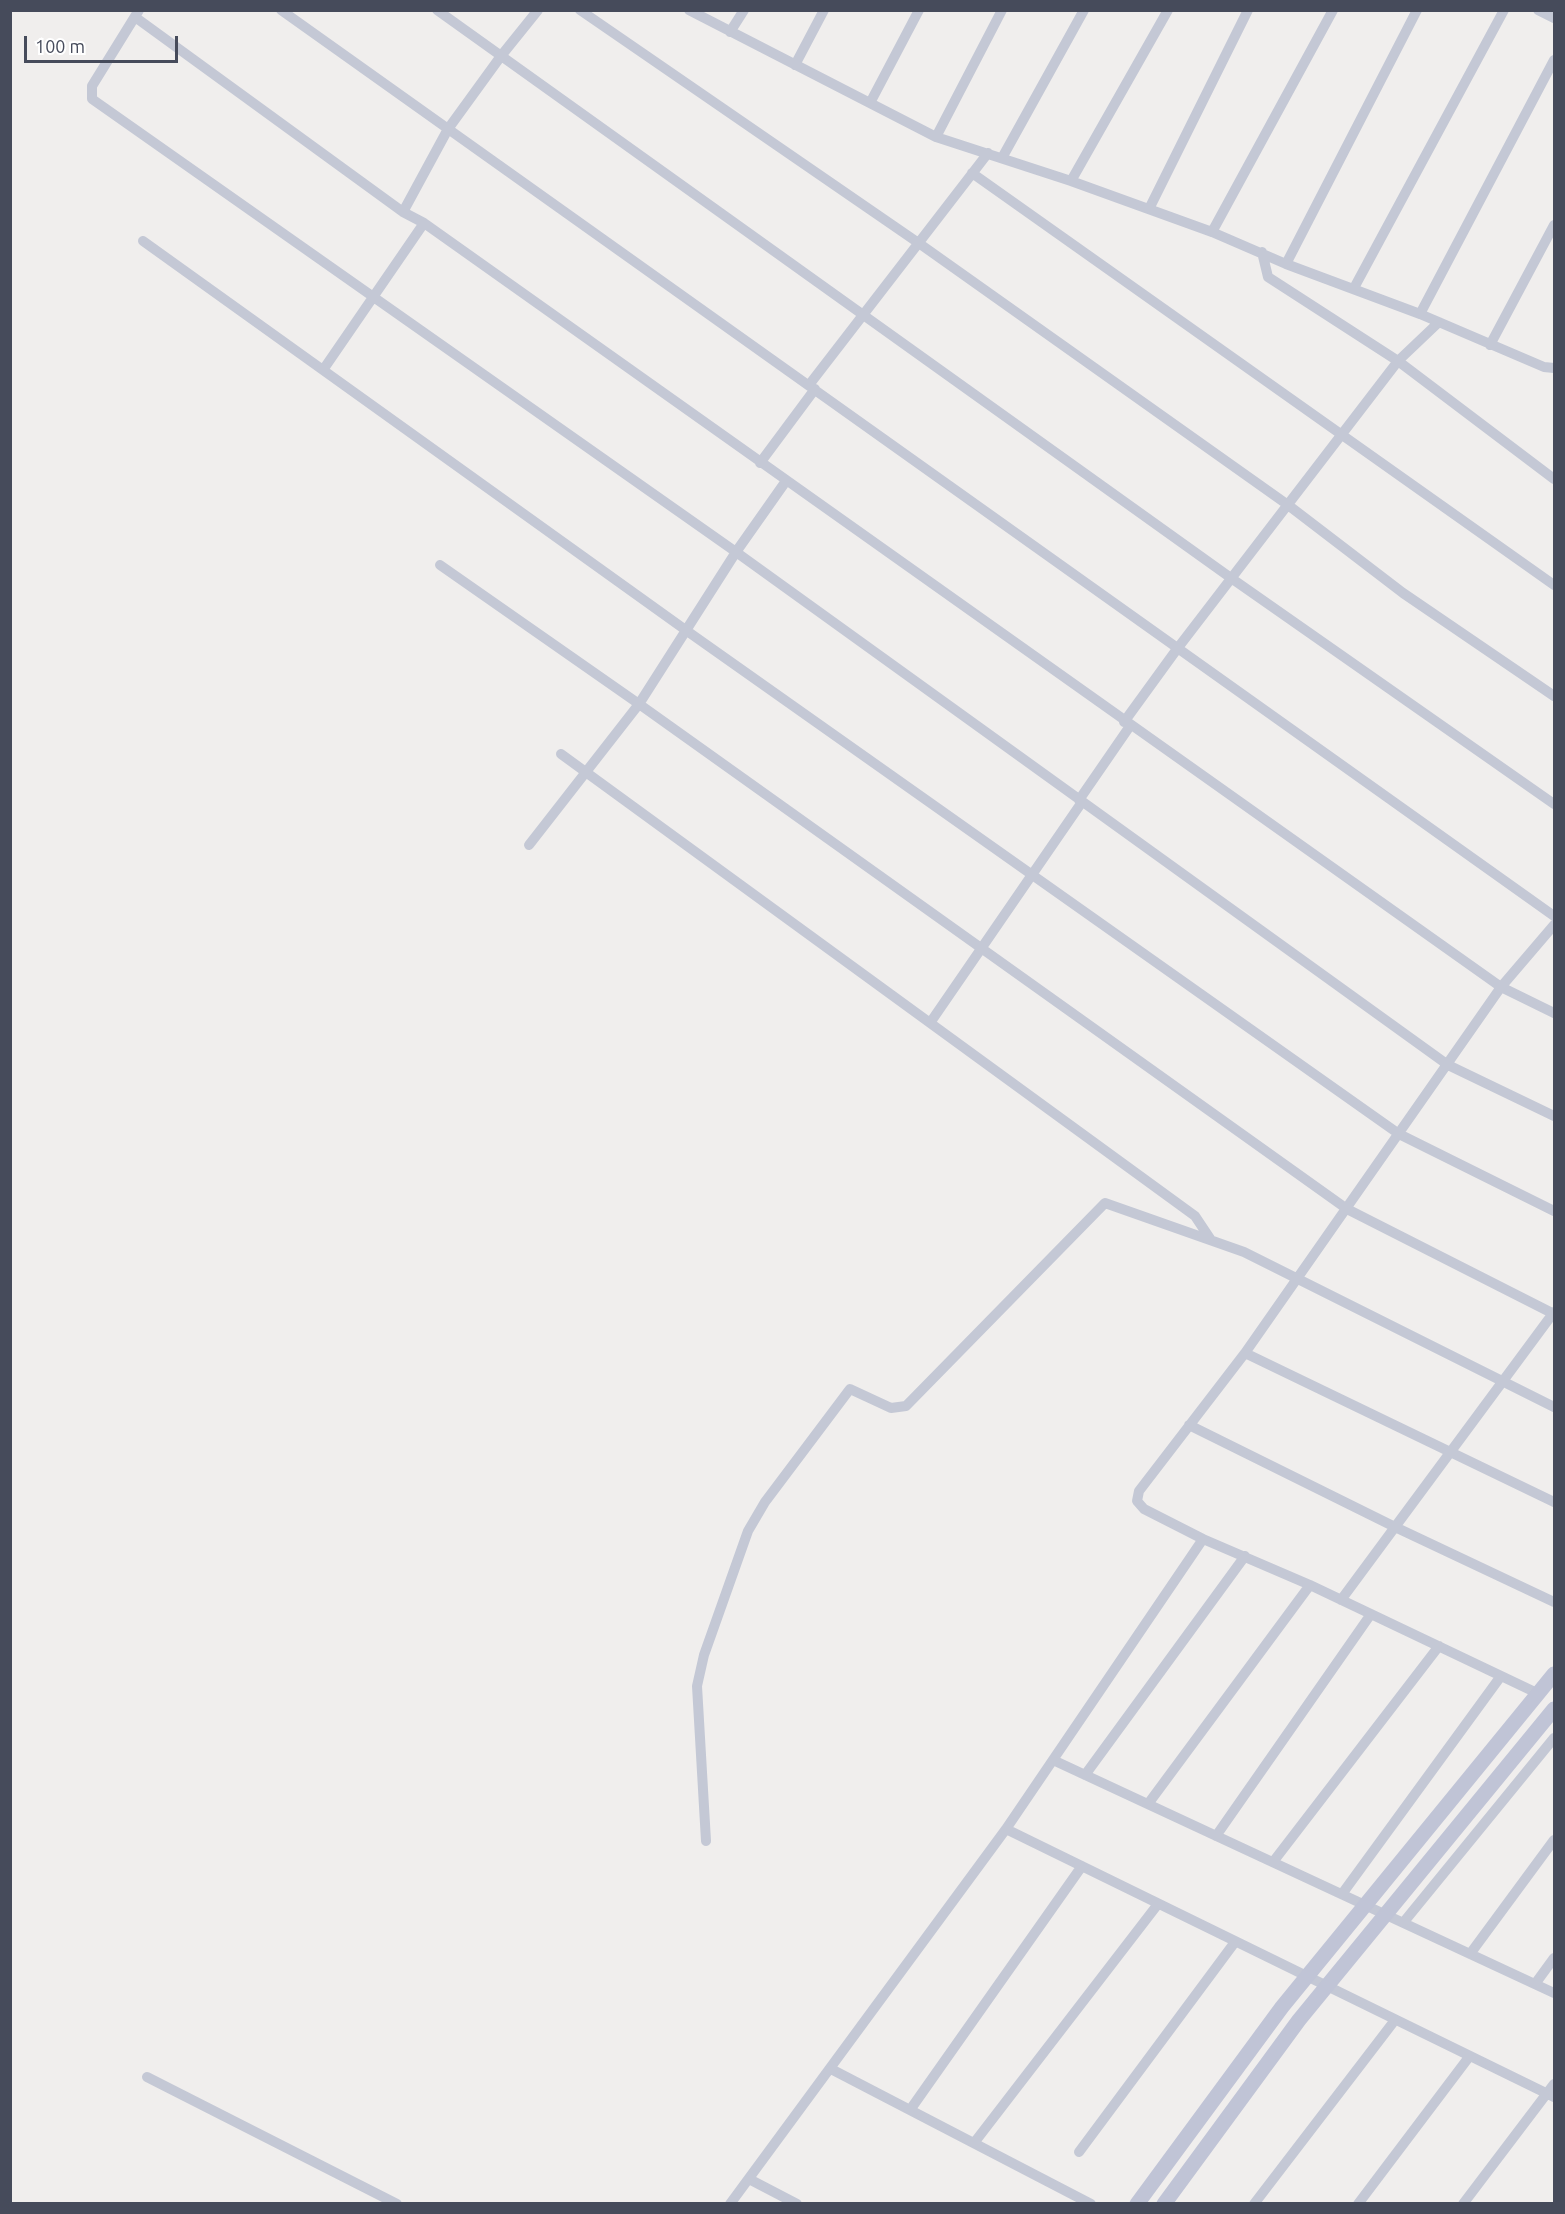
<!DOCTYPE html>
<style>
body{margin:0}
#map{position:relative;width:1565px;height:2214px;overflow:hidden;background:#f0eeed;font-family:Ubuntu,sans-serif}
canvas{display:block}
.frame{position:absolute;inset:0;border:12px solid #464b5b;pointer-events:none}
.scale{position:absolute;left:24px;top:36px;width:154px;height:27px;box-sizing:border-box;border:3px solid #464b5b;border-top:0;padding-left:8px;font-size:18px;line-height:21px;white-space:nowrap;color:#464b5b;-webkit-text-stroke:4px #fff;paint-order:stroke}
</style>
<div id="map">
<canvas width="1565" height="2214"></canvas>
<div class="frame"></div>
<div class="scale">100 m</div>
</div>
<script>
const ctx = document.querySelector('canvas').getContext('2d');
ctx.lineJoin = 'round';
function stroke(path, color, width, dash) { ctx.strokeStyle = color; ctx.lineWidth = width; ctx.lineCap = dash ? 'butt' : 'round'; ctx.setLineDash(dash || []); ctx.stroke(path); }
const street = new Path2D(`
 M139,10L92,86V99L736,552L1448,1065L1554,1116
 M281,10L1554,916
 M437,10L1231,578L1554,804
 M580,10L920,244L1288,505L1403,593L1554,696
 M689,10L936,137L1071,181L1212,232L1286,264L1420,314L1544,367L1554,368
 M1538,10L1554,18
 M135,17L403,212L424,223L1501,987L1554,1013
 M730,32L744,10
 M795,65L824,10
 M870,103L919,10
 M936,137L1002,10
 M1002,158L1084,10
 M972,173L1554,585
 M1071,181L1168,10
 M1149,209L1248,10
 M403,212L448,129L501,56L538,10
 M1212,232L1333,10
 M143,241L687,631L1399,1134L1554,1211
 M1262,252L1268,277L1398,361L1554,479
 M1286,264L1417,10
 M1354,288L1504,10
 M1420,314L1554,60
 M1490,345L1554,225
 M323,370L424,223
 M809,385L988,153
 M760,463L815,389
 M440,565L639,704L1347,1209L1554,1314
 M1124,722L1177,649L1398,361L1439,322
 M561,754L1195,1216L1211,1240
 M1079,800L1130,726
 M529,845L639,704L736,552L786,481
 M930,1023L1082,802
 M1245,1353L1554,1502
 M1189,1425L1395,1527L1554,1602
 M1203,1539L1144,1509L1137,1501L1139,1491L1245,1353L1501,987L1554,925
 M1341,1600L1554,1312
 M1053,1760L1554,1993
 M1085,1775L1245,1556
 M1148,1804L1310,1585
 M1006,1829L1554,2097
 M1216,1836L1371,1614
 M706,1841L697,1686L704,1655L748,1531L765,1502L850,1389L891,1408L906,1406L1105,1203L1244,1252L1554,1407
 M1273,1862L1439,1646
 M1342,1894L1501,1676
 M1403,1923L1554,1738
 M1470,1954L1554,1840
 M1535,1984L1554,1958
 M831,2069L1091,2204
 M147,2077L397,2204
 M910,2110L1082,1866
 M974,2143L1158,1904
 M1079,2152L1235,1942
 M749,2179L797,2204
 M730,2204L1006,1829L1203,1539L1310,1585L1539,1694
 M1254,2204L1395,2020
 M1358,2204L1469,2057
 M1463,2204L1554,2084`);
const secondary = new Path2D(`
 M1137,2204L1282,2007L1554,1674
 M1164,2204L1299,2020L1554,1709`);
stroke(street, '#c4c8d5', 10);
stroke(secondary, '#c0c4d6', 15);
</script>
